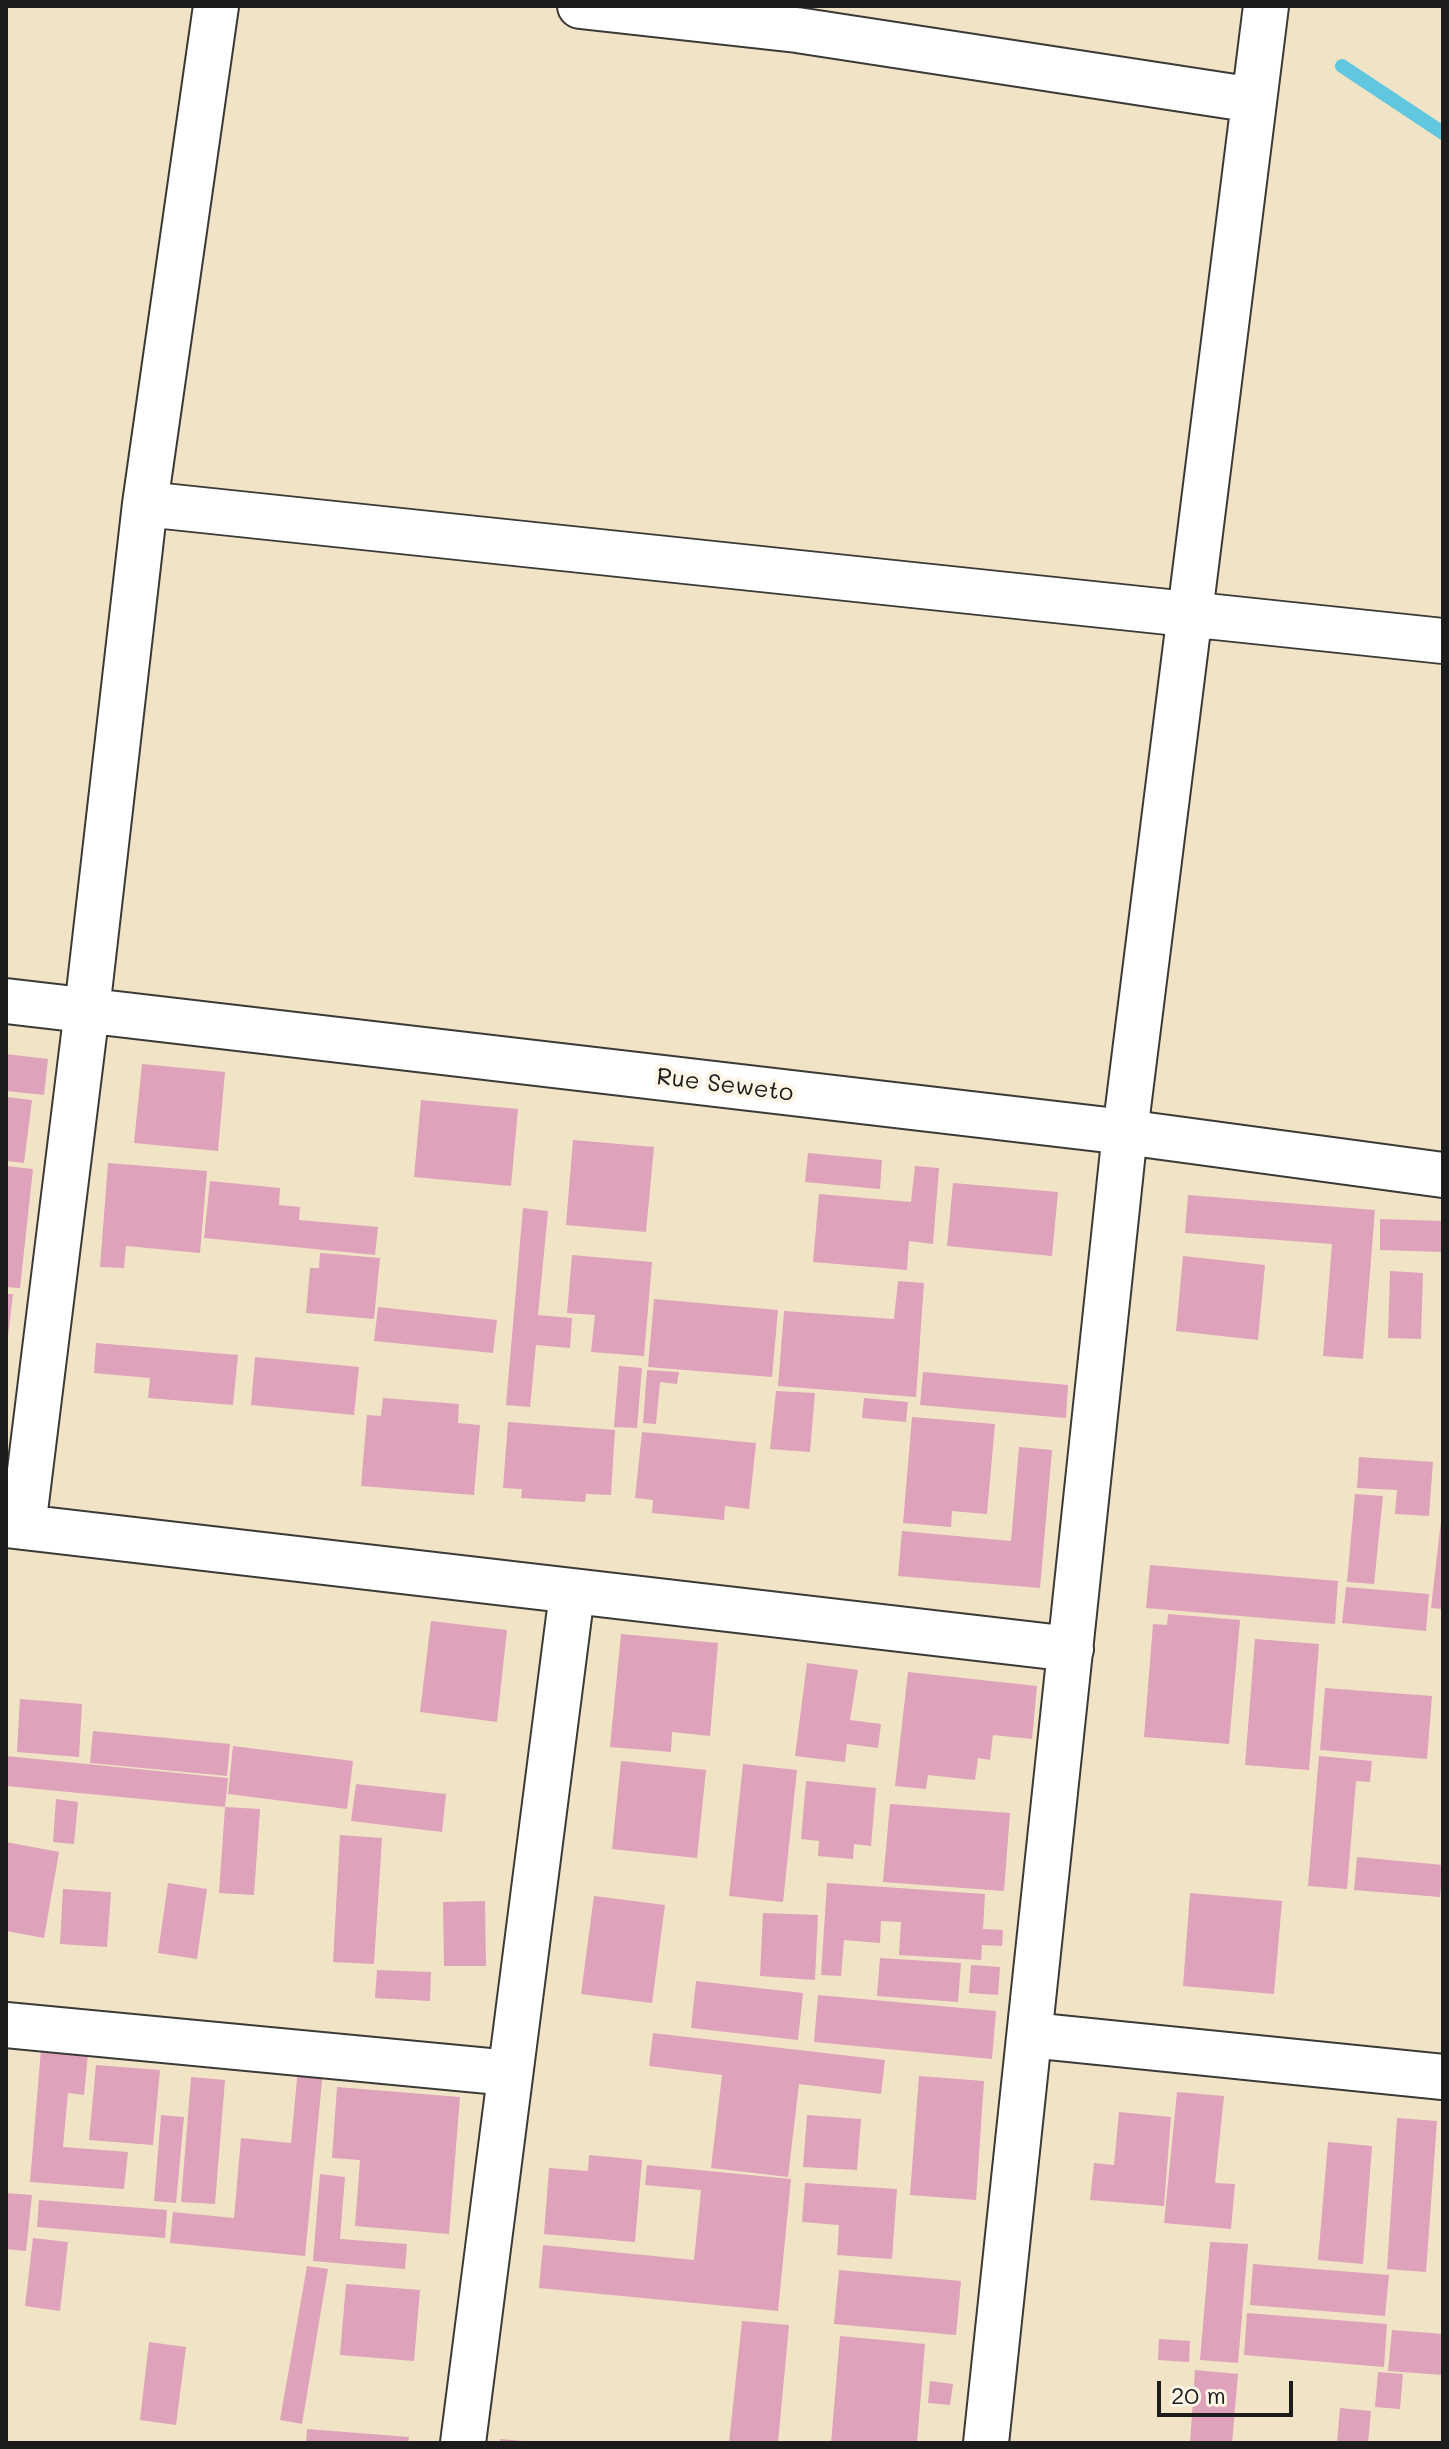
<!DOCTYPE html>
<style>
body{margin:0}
#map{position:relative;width:1449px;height:2449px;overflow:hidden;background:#f1e4c6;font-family:Mali,sans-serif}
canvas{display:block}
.frame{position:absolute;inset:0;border:8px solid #1c1c1c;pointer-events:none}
.scale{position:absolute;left:1157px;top:2381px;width:136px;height:36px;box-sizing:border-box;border:4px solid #1c1c1c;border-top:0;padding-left:10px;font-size:24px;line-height:28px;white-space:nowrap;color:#1c1c1c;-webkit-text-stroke:6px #fcf5e5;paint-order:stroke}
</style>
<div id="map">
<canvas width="1449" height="2449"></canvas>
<div class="frame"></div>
<div class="scale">20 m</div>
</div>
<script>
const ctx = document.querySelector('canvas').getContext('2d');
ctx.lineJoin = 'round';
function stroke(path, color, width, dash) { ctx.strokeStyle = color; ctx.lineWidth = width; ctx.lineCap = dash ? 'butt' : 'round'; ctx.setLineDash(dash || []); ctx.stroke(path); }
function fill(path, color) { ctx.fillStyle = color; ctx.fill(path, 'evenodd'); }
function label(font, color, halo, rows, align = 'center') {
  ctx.font = font + ' Mali,sans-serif'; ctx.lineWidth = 8; ctx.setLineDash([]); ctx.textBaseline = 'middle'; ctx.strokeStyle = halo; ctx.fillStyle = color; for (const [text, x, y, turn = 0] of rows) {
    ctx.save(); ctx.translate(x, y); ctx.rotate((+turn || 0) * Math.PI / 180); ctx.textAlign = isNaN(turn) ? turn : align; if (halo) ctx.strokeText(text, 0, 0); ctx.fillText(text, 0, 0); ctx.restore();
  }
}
const stream = new Path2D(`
 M1342,66L1443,133`);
const building = new Path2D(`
 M6,1054L48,1059L44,1095L6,1091Z
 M142,1064L225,1072L218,1151L134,1143Z
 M6,1097L32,1100L24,1163L6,1161Z
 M421,1100L518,1109L511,1186L414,1177Z
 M573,1140L654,1147L646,1232L566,1225Z
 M808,1153L882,1160L880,1189L805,1182Z
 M108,1163L207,1171L200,1253L126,1246L124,1268L100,1267Z
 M6,1166L33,1169L20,1288L6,1287Z
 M915,1166L939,1168L933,1244L909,1241L907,1270L813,1262L819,1194L911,1202Z
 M210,1181L280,1188L279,1205L300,1207L299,1220L378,1227L375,1255L204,1238Z
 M953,1183L1058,1192L1052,1256L947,1246Z
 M1188,1195L1375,1210L1363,1359L1323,1356L1332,1244L1185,1233Z
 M523,1208L548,1211L538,1315L572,1318L570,1348L536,1345L530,1407L506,1405Z
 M1380,1219L1443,1221V1252L1380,1250Z
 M320,1253L380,1258L374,1319L306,1313L310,1268H319Z
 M572,1255L652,1262L644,1356L591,1352L595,1315L567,1313Z
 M1183,1256L1265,1265L1258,1340L1176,1331Z
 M1390,1271L1423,1273L1421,1339L1388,1338Z
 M898,1281L924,1283L916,1397L778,1386L784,1311L894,1319Z
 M6,1294H13L8,1336H6Z
 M654,1299L778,1310L772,1377L648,1367Z
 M378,1307L497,1320L493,1353L374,1341Z
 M96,1343L238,1355L233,1405L148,1398L150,1378L94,1373Z
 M255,1357L359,1367L354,1415L251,1405Z
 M619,1366L642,1368L637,1428L614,1427Z
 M647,1370L679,1372L677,1384L660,1382L656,1424L643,1423Z
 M923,1372L1068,1385L1066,1418L920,1405Z
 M776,1391L815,1393L810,1452L770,1449Z
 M383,1398L459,1404L458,1423L480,1425L474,1495L361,1486L367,1415L381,1416Z
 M864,1398L908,1402L906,1422L862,1418Z
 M912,1417L995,1424L987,1514L952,1511L951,1527L903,1523Z
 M508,1422L615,1430L611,1495L586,1494L585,1502L521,1498L522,1489L503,1488Z
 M642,1432L756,1443L749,1509L725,1506L724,1520L652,1513L653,1500L635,1498Z
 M1019,1447L1052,1450L1040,1588L898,1576L902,1531L1011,1541Z
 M1359,1457L1433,1462L1429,1516L1395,1514L1397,1490L1357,1488Z
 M1355,1494L1383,1496L1374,1584L1347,1582Z
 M1441,1521H1443V1609L1431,1608Z
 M1150,1565L1338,1581L1335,1624L1146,1608Z
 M1346,1587L1429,1594L1426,1631L1342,1623Z
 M1168,1614L1240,1620L1229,1744L1144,1737L1153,1624L1167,1625Z
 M431,1621L507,1630L497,1722L420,1712Z
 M621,1634L718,1643L710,1736L672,1732L671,1752L610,1747Z
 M1255,1639L1319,1644L1309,1770L1245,1765Z
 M807,1663L858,1670L850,1720L881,1724L878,1748L847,1744L845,1762L795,1756Z
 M908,1672L1037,1686L1032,1739L993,1735L990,1760L978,1758L975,1780L928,1775L926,1789L895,1786Z
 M1325,1688L1432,1696L1427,1759L1320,1750Z
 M20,1699L82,1704L79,1757L17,1752Z
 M93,1731L230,1744L227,1776L90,1763Z
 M233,1746L353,1761L347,1809L228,1794Z
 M6,1756L228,1778L225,1807L6,1786Z
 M1319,1756L1372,1761L1370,1782L1356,1781L1347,1889L1308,1886Z
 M621,1761L706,1770L697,1858L612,1849Z
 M743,1764L797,1770L783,1902L729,1896Z
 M806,1781L876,1788L871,1846L854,1844L853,1859L818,1856L819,1841L801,1839Z
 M356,1784L446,1794L442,1832L351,1821Z
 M56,1799L78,1802L74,1844L53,1842Z
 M890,1804L1010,1813L1004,1891L883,1882Z
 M225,1807L260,1809L254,1895L219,1893Z
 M340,1835L382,1838L374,1964L333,1962Z
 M6,1842L59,1852L44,1938L6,1931Z
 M1357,1857L1443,1865L1440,1897L1354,1890Z
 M168,1883L207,1889L197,1959L158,1953Z
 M827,1883L985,1894L983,1929L1003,1930L1002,1946L982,1945L981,1960L899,1955L901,1922L881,1921L880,1943L844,1940L841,1976L821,1975Z
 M63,1889L111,1892L107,1947L60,1944Z
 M1190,1893L1282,1901L1274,1994L1183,1986Z
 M594,1896L665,1905L652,2003L581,1994Z
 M485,1901L486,1966H444L443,1902Z
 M763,1913L818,1915L815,1980L760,1976Z
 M880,1958L961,1963L958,2002L877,1996Z
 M971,1965L1000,1967L998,1995L969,1993Z
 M377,1970L431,1972L430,2001L375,1998Z
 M696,1981L803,1993L798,2040L691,2028Z
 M818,1995L996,2011L992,2059L814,2042Z
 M653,2033L885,2060L881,2094L799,2084L788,2177L711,2168L722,2075L649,2066Z
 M41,2049L88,2054L84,2095L68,2093L63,2147L128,2152L124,2189L30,2182Z
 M96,2065L160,2070L153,2145L89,2140Z
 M298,2068L323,2071L305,2256L170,2243L173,2212L234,2218L241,2138L291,2143Z
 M919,2076L984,2081L976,2200L910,2195Z
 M191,2077L225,2080L215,2204L181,2202Z
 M337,2087L460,2097L449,2234L355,2226L360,2160L332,2158Z
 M1177,2092L1224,2096L1215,2183L1235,2184L1231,2229L1164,2223Z
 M1119,2112L1171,2117L1164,2206L1090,2200L1094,2163L1114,2165Z
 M161,2115L184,2117L176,2203L154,2201Z
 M807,2115L861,2119L857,2170L803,2167Z
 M1397,2118L1437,2121L1426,2272L1387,2269Z
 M1328,2142L1372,2146L1363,2264L1318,2260Z
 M589,2155L642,2160L635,2242L544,2234L549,2168L588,2171Z
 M647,2165L791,2179L778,2311L539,2288L543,2245L694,2260L701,2190L645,2185Z
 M320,2174L345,2177L340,2239L407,2244L405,2269L313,2261Z
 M805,2183L897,2189L892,2259L837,2255L839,2225L802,2222Z
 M6,2193L32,2195L26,2251L6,2249Z
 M39,2200L167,2210L165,2238L37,2227Z
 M33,2238L68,2242L60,2311L25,2306Z
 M1210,2242L1248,2244L1238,2363L1200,2360Z
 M1253,2264L1389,2275L1385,2316L1250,2305Z
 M307,2266L328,2269L302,2424L280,2420Z
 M839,2270L961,2281L956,2335L834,2324Z
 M346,2284L420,2290L414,2361L340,2355Z
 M1247,2313L1387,2324L1384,2367L1244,2355Z
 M742,2321L789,2325L778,2443H729Z
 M1392,2330L1443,2334V2375L1388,2371Z
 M840,2336L925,2344L917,2443H831Z
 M1159,2339L1190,2341L1189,2362L1158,2360Z
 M149,2342L186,2347L176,2425L140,2420Z
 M1195,2370L1238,2374L1232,2443H1190Z
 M1378,2372L1403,2374L1400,2409L1375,2407Z
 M930,2381L953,2384L950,2405L928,2403Z
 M1340,2408L1371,2411L1368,2443H1337Z
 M307,2429L409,2437L408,2443H306Z
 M500,2439L523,2441V2443H500Z`);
const minor = new Path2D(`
 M580,6L797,30L1254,100
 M145,504L1443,641
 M6,1001L1125,1132L1443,1175
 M6,1525L1071,1649
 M23,1527L87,1010L145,504L216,6
 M6,2025L510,2073
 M1030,2035L1443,2077
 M463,2443L572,1593
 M986,2443L1125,1132L1266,6`);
const streetNames = [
 ["Rue Seweto",725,1085,7]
];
stroke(stream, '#61c7de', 14);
fill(building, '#dea2bb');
stroke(minor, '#3c3a36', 48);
stroke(minor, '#fff', 44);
label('24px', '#1c1c1c', '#fcf5e5', streetNames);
</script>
